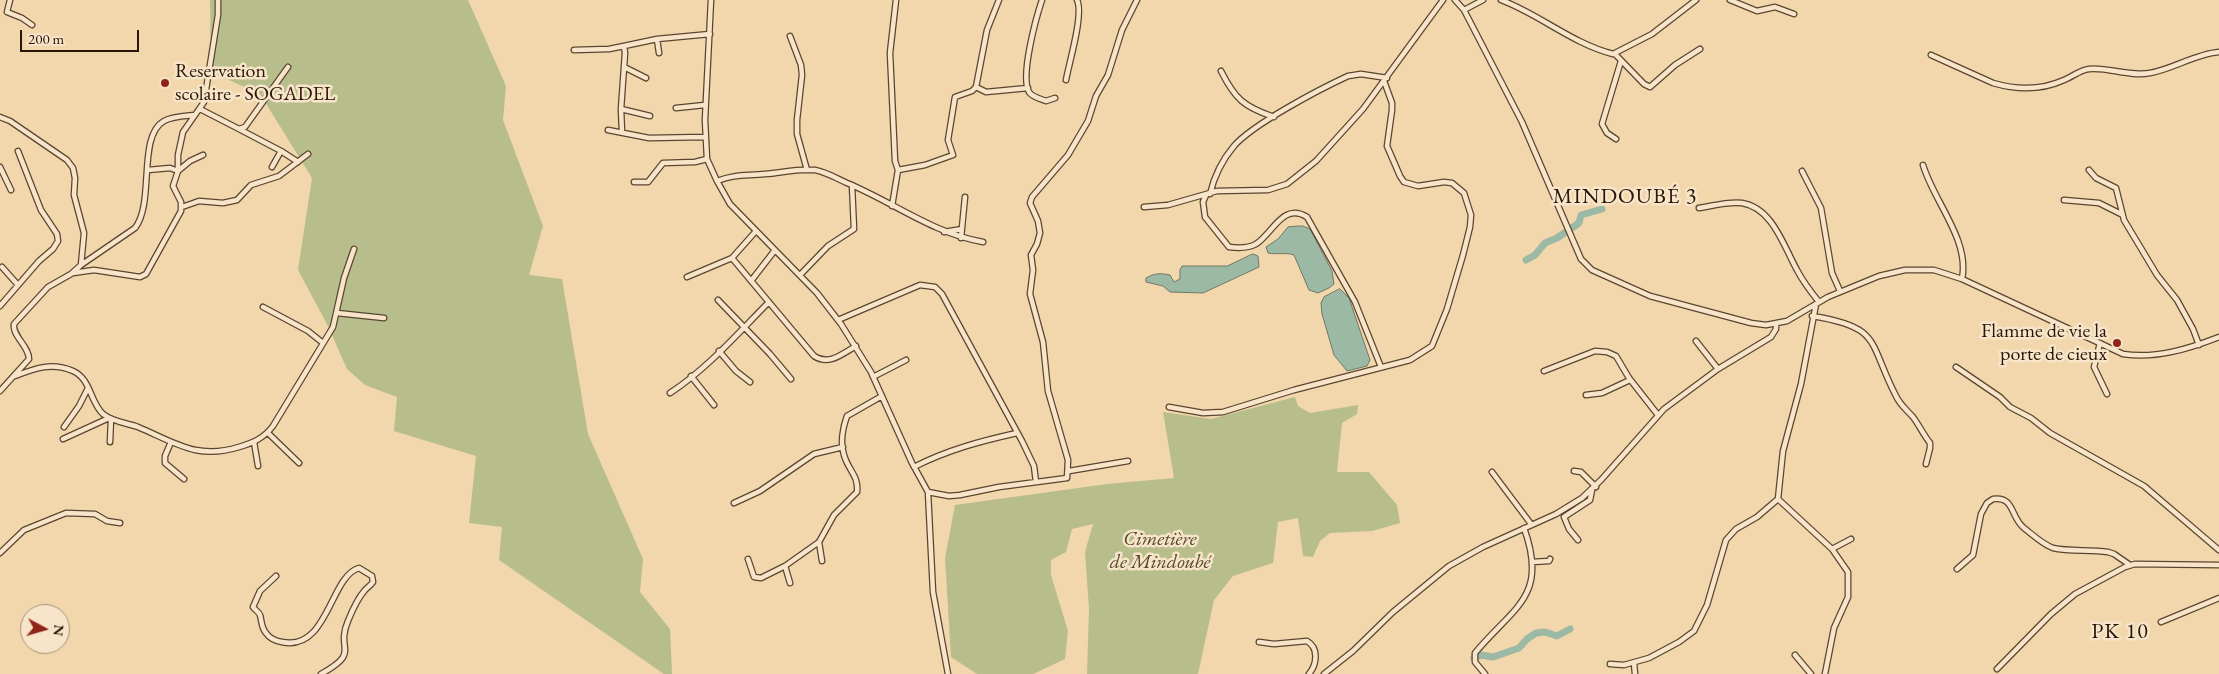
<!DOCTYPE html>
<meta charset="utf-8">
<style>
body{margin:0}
#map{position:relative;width:2219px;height:674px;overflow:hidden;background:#f2d6ac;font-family:"EB Garamond",serif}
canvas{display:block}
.north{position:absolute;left:20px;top:604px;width:50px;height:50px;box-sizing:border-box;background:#f7e4c9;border:1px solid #a4927b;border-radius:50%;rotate:96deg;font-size:14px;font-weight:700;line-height:20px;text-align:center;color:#281606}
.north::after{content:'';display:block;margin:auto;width:18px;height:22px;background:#8f2418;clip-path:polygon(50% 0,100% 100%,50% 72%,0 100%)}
.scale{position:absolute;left:20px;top:30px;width:119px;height:22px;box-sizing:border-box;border:2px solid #281606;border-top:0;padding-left:6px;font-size:15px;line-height:18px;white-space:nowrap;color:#281606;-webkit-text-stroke:4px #f7e4c9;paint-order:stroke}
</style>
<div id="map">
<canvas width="2219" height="674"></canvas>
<div class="north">N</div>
<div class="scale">200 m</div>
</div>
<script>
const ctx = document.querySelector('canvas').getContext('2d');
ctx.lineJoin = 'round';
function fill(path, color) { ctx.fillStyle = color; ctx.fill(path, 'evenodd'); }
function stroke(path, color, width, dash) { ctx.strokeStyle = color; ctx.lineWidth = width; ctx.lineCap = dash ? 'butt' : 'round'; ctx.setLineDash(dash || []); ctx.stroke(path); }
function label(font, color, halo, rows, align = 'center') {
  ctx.font = font + ' "EB Garamond",serif'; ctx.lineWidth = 5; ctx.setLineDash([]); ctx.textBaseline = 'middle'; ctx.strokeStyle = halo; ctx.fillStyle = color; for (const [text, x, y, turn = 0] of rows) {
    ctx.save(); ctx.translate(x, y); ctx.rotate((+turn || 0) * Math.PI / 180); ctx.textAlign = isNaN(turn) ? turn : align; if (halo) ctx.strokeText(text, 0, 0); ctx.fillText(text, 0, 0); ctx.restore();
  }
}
const green = new Path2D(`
 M210,0H468L506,86L503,120L543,226L529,275L562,279L588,434L643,559L640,592L670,629L672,674H664L499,560L502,527L469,523L476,456L394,431L397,397L365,385L347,369L327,324L298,270L312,178L260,94L211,72Z
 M1295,397L1298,406L1310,413L1358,405L1357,414L1342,423L1337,472H1369L1397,505L1400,523L1372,531L1330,533L1320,541L1313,557L1303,556L1298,518L1278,522L1273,563L1233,576L1214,600L1198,674H1087L1089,609L1085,552L1093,524L1072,529L1066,552L1051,560V575L1068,631L1065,659L1033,674H977L951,657L945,558L955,505L1107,484L1174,478L1163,412L1211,419Z`);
const water = new Path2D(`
 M1303,226L1310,229L1332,271L1334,284L1329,288L1318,293L1309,290L1294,255C1285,252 1277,255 1268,253L1266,247L1278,239L1288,227Z
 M1253,254L1258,256L1259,267L1203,293L1170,292L1163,286L1146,282V278C1155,273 1160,273 1170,275L1174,282L1180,279V270L1182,266H1227Z
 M1340,289L1349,298L1370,360L1367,366L1347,371L1334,355L1322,314L1321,303L1324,297Z`);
const river = new Path2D(`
 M1526,260L1535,255L1545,243L1557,238L1579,223L1581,215L1602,209
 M1474,658L1481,655L1493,657L1519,648L1527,639L1536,633L1545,632L1557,636L1570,629`);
const minor = new Path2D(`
 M10,0L7,12L22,18L32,25
 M711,0L705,120L707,159L717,181L730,204L817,293L841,324L871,372L912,463L928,492L933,592L948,674
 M1042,0C1036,18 1020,76 1029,92C1032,97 1041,99 1046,101L1055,98
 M1455,0L1464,10L1522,122L1581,259L1592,270L1650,296L1751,323L1766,325L1787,321L1828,297L1879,276L1905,270H1934L1962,279L2123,354C2156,359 2188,349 2219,337
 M1501,0C1539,14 1573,44 1613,54L1652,34L1696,0
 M1730,0L1757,11L1775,7L1794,14
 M1464,10L1483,0
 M790,36L801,65L802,75L797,120V134L807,170
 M657,39L659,53
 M574,50L609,49L624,46
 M1615,54L1644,84L1650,87L1675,65L1700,49
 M1931,55L1993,83C2017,90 2042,90 2064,80C2072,77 2080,70 2089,69C2109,67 2129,77 2150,73C2173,69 2195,54 2219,52
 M624,67L646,78
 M1221,71C1235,99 1244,107 1274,117
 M1066,80C1069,63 1084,14 1077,0
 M976,87L986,92L1028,88
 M676,108L705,105
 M200,109L239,129L245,127L288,67
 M621,109L650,116
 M0,117L10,121L67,160L73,168L75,178L74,195L84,233L81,265L71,274L48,287L14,324C12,336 29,346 29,359L0,391
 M239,129L281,151L298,162
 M608,130L649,138L704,137
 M622,132L621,109L625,53L624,46L657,39L710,34
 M1616,139L1607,133L1602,124L1621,61
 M1923,165C1934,202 1970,240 1962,279
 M0,167L11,190
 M272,167L281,151
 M148,170L170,168L178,171L190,161L203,155
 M898,170L925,165L953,155L948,140L955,97L972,91L976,87L987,30L999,0
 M2089,170L2096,178L2116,188L2124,220L2157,275L2177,300L2193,329L2199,345
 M1802,171L1821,208L1832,273L1840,291
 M717,181C735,174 746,176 765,174C781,173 798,168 815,170C826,172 836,178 847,183C893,202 932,233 983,242
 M634,182H648L663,163L695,162L707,159
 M1210,194C1214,177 1223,159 1234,146C1253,124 1320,89 1348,76L1361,74L1387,78
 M1206,195L1203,202L1205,217L1229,247C1237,248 1249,248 1256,244C1273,233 1283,202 1307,217L1355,302L1381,367
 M2064,200L2099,203L2121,214
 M892,206L898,170L895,161L890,53L896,0
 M182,207L199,201L223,203L237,200L251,185L279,176L308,154
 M1144,207L1168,205L1217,191L1268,190L1287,184L1316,161L1363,109L1443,0
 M1699,208C1712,206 1729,201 1742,203C1773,208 1784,247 1797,270C1803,282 1811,292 1819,302
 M944,232L962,229
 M961,238L965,197
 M732,258L814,356C829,366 842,354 856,346
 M81,265L135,228C155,203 137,136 164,121C173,116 185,116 195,115L204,102L218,15V0
 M2,267L18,285
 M73,273L94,270L140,277L146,274L181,211V202L173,186L178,171V155L183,132L195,115
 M800,275L828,246L854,229L852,185
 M687,277L732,258L756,231
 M751,281L775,250
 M718,300L770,354L791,379
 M0,306L39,261L53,249L58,241L57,234L41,210L18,151
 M263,307L308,331L323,343
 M337,313L384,318
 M1812,316C1882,327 1868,342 1896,396C1900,405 1907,410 1913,417C1919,425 1923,434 1930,443V448L1926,464
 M838,320L920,285L935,287L942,294L1022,441L1034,466L1036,482
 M1696,341L1718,369
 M2100,343L2094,367L2107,394
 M719,351L736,371L750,382
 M1956,367L2000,397L2010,407L2031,418L2050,433L2144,486L2219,550
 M1544,371L1595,351L1607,352L1616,356L1629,378L1658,415
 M15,376C36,368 52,362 73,371C91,379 90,402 103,414C113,422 127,423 138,427C176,443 197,460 239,447C253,443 264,438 273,426L333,327L344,278L354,249
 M691,376L714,405
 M873,377L906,360
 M670,393C707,369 738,333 769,302
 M1586,395L1602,393L1630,380
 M1169,407L1203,413L1223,412L1294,390L1410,360L1432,346L1447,309L1463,255L1470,227L1471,215L1464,193L1452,183L1444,182L1418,186L1404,182L1400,176L1387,146L1392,110V103L1384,81
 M64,427L79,406L88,388
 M268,433L299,463
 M63,439L109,418
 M110,442L111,419
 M171,442L165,456V463L184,479
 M254,442L258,466
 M914,467C947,450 981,441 1017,433
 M1069,471L1128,461
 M1574,471L1581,472L1596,487
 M1492,472L1531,524
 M928,492L949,496L960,495L999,487L1067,478L1068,460L1048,391L1043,342L1030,294L1033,270L1031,255L1037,244L1040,233L1038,221L1030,203L1032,197L1068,155L1088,121L1096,96L1108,75L1122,30L1137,0
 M1778,499L1832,549L1848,572V597L1834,628L1825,674
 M734,503L760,491L814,454L843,447
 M1578,540L1569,529L1564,517L1590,500L1592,490
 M819,542L822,561
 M1832,549L1851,539
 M0,553L24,530L66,513L95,514L107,521L120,523
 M748,559L754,577L761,578L785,566L819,542L834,515L857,492C859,476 848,470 844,455C840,443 843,427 847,416L882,396
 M1532,562L1549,561L1550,559
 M785,566L790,583
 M1957,569L1973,555L1981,514L1987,503L1993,499C2015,496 2010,517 2024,528C2033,535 2042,544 2053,548C2070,552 2090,549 2108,552L2114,554L2130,565
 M276,576L260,591L253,607C255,610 259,612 260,615C262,622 261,627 266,633C270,639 276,641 282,642C328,652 330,576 359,568L372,576L373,582C371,585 368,587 365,590C358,598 352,611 348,621C335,651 362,651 321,674
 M2161,622L2219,598
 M1259,642L1274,644L1307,641C1319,648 1317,664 1309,674
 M1795,655L1811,674
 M1634,663L1635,674
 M1610,664L1624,665L1649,658L1679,642L1694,631L1707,605L1726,540L1736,529L1757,517L1778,499L1783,451L1801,384L1816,304
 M1997,669L2051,614L2075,594L2125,567L2135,564L2219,565
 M1324,674L1353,651L1393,612L1449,566L1483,547L1556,514L1582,498L1601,480L1664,409L1718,369L1771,337L1776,329V324
 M1485,674L1475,662V653C1513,607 1549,597 1524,528`);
const markers = [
 [165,83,5,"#8f2418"],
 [2117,343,5,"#8f2418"]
];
const poiNames = [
 ["Reservation",175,72],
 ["scolaire - SOGADEL",175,95],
 ["Flamme de vie la",2107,332,"right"],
 ["porte de cieux",2107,355,"right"]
];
const parkNames = [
 ["Cimetière",1160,540],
 ["de Mindoubé",1160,563]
];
const quarterNames = [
 ["MINDOUBÉ 3",1625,197],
 ["PK 10",2120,632]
];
fill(green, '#b7be8c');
fill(water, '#9cb9a6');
stroke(water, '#6e7866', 1);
stroke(river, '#9cb9a6', 7);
stroke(minor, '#5a4630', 7);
stroke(minor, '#f7e4c9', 4.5);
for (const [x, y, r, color] of markers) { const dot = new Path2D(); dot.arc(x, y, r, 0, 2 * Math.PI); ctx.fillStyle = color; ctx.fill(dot); stroke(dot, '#f7e4c9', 2); }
label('20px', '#281606', '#f7e4c9', poiNames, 'left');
label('italic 20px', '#53482e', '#f7e4c9', parkNames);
ctx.letterSpacing = '1px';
label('22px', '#281606', '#f7e4c9', quarterNames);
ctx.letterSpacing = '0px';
</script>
